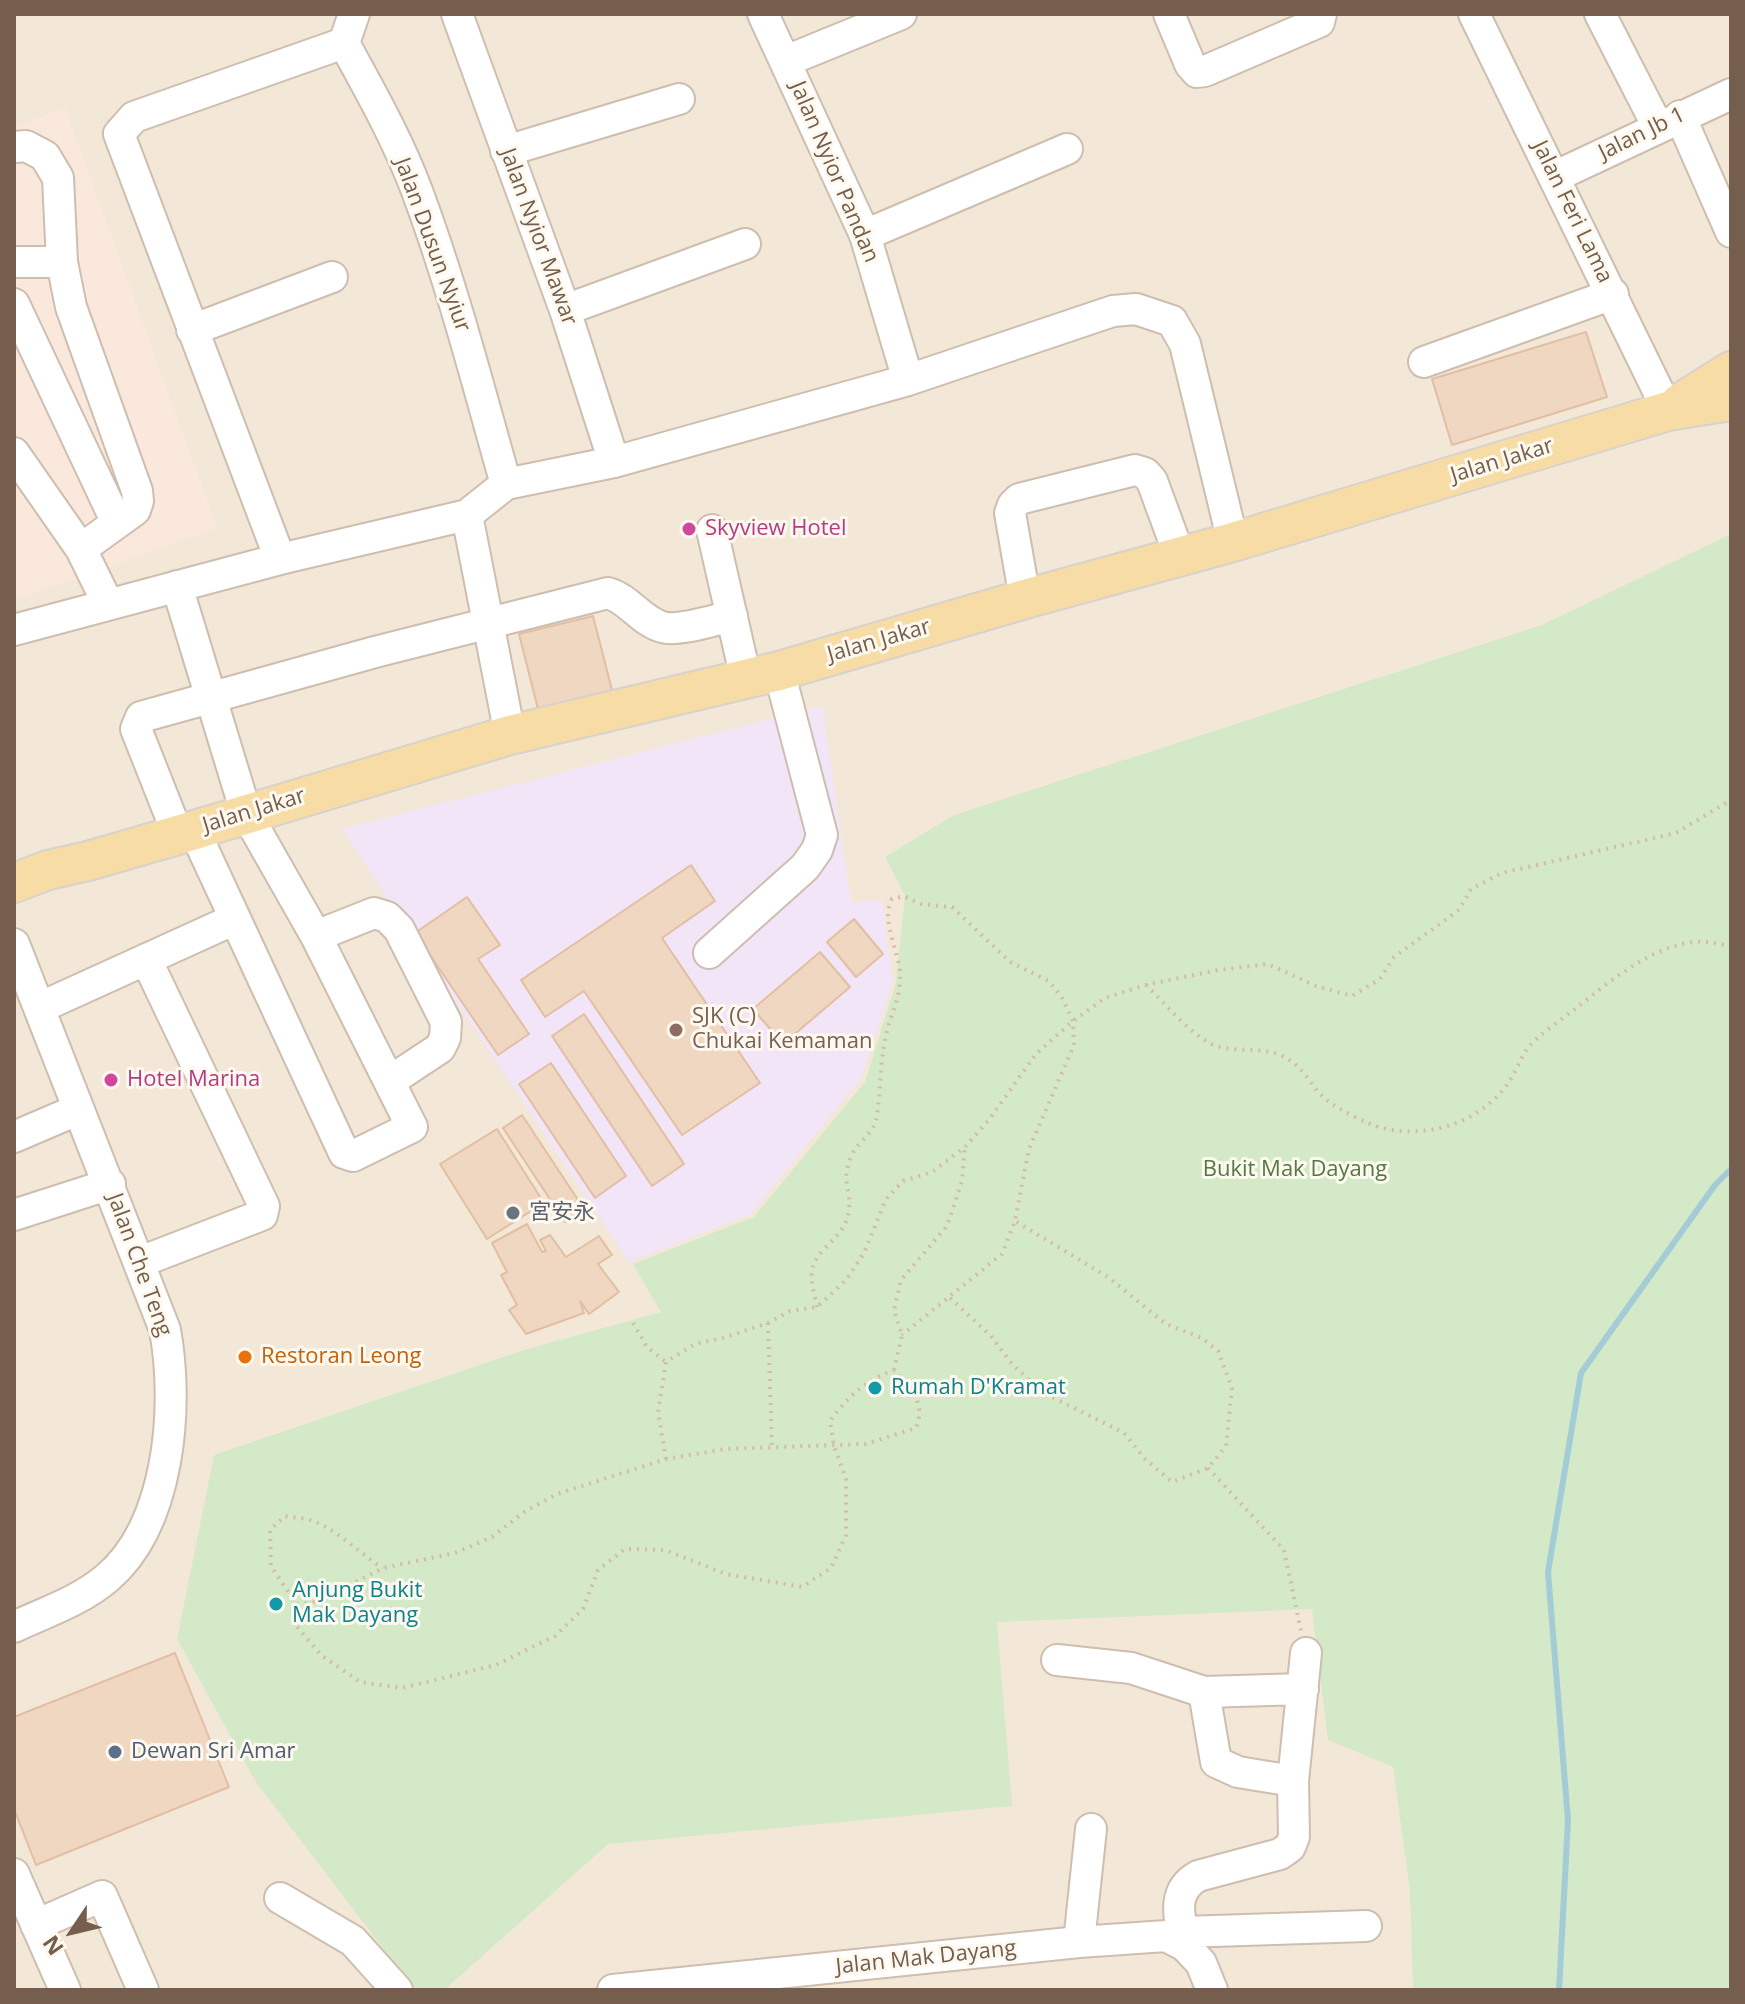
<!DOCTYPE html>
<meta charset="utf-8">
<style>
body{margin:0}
#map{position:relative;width:1745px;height:2004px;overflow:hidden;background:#fcf5e9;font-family:"Open Sans",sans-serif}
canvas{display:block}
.frame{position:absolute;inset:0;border:16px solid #755e4d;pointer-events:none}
.north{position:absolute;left:32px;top:1892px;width:80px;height:80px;-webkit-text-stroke:6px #fef9ef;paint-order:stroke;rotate:235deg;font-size:22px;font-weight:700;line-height:32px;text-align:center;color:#755e4d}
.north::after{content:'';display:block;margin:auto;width:28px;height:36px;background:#755e4d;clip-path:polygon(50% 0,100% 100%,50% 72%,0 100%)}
</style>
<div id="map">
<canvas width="1745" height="2004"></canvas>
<div class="frame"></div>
<div class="north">N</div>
</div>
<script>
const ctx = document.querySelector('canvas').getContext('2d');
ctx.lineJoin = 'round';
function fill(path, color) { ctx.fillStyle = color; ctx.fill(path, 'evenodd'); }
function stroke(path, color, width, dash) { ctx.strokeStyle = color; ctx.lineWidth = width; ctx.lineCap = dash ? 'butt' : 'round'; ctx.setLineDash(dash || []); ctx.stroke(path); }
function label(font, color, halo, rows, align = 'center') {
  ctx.font = font + ' "Open Sans","Noto Sans SC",sans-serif'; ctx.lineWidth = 6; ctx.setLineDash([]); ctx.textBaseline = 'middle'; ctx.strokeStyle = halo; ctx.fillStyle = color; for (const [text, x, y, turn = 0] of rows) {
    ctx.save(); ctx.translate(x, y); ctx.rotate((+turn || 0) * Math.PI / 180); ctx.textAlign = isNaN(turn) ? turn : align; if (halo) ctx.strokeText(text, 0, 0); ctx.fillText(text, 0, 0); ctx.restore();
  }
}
const residential = new Path2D(`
 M14,14H1731V1990H14Z`);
const commercial = new Path2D(`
 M65,108L217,528L14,600V128Z`);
const education = new Path2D(`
 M822,706L851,902L882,900L893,982L861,1078L751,1214L629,1262L342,829Z`);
const green = new Path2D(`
 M1731,534V1990H1413L1410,1891L1393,1767L1328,1740L1312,1609L997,1622L1012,1806L608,1844L444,1990H415L256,1782L177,1639L214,1455L524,1350L661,1312L633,1264L754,1217L865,1082L896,983L905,895L885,857L954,815L1542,625Z`);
const stream = new Path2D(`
 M1559,1990L1568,1820L1548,1572L1581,1373L1715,1185L1731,1169`);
const building = new Path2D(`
 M1586,332L1607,397L1452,445L1432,379Z
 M593,616L612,690L538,709L519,634Z
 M691,865L715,901L662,938L760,1083L682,1135L584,991L545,1017L521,980Z
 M467,897L500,945L478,959L529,1034L498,1055L415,933Z
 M854,919L883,954L856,977L827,942Z
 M820,952L850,987L783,1044L753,1009Z
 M584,1014L684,1164L652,1186L552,1036Z
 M551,1063L626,1176L595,1198L519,1084Z
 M522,1115L584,1209L565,1222L503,1128Z
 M497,1129L544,1203L487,1239L440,1164Z
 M527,1224L542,1252L546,1251L540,1240L550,1235L566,1257L599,1236L612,1255L598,1264L619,1292L589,1314L580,1301L584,1313L526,1334L509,1310L517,1305L501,1275L507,1272L492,1243Z
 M175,1653L229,1787L36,1865L14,1809V1717Z`);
const path = new Path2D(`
 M1146,985C1166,1004 1195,1041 1220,1047C1239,1052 1261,1047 1280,1055C1307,1067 1310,1088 1328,1101C1338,1109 1369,1125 1382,1128C1428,1139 1478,1123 1507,1085C1515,1074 1520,1059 1528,1048C1540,1033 1560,1021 1575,1009C1614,978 1677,923 1731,948
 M950,1298L991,1336L1012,1364L1042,1392L1124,1433L1145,1459L1172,1482L1208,1468L1226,1446L1232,1388L1218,1351L1202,1338L1166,1324L1108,1277L1015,1221
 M817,1307C815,1296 810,1281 812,1270C816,1247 847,1238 849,1209C851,1187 840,1180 852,1155C859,1139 875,1134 877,1115C881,1088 880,1062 886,1035C890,1016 901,997 900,976C900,951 880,922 892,899L904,896L921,904L952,907L1010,962L1049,981L1062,998L1073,1021L1074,1045L1029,1149L1015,1221L1002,1254L902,1335
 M633,1323L647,1347L666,1362
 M768,1323L772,1448
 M894,1370L902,1335L894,1310L901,1280L947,1226L962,1181L965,1147
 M666,1459L658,1412L666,1362L695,1344L723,1338L768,1323L790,1311L817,1307L846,1280L864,1253L886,1199L903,1181L932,1172L965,1147L988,1121L1036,1054L1073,1021L1105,998L1146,985L1218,970L1268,964L1316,986L1352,996L1380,979L1394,957L1459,910L1471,889L1502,873L1676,833L1731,800
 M1208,1468L1284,1550L1301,1631
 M297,1605L293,1622L321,1655L360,1682L402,1688L496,1665L555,1636L583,1609L598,1570L625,1549L665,1550L726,1574L802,1587L831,1568L846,1535V1479L834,1446L830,1421C848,1396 865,1381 894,1370
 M297,1605L318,1601L383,1568L455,1553L492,1537L524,1512L557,1494L666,1459L725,1449L866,1444L916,1428C926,1403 911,1388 894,1370
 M297,1605L271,1566L270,1530L285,1516C296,1518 308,1518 318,1523C342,1534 360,1554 383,1568`);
const minor = new Path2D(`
 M354,14L344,43C370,91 398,140 417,191C453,287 478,386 506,484
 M457,14L565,310L614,462
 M763,14L865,235L908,380
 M1169,14L1190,64L1197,72L1205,71L1319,22L1321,14
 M1474,14L1668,411
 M1600,14L1658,127
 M786,61L901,14
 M1680,116L1731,232
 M14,147L26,146L45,156L58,178L62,262L71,307L137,491L138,501L135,510L81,549
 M506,151L679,99
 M1554,177L1731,94
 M865,235L1067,149
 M14,262H62
 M14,304L117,523
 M565,310L745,244
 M192,330L332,277
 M1424,362L1613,294
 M14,453L81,549L108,604
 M467,515L510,735
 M712,530L746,679
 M280,559L119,134L134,117L344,43
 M177,586L246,813L316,936L412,1127L353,1156L344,1153L194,830
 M1025,599L1010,513L1013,505L1019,499L1135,470L1145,473L1152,481L1180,557
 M14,630L280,559L467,515L506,484L614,462L908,380L1113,311L1136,309L1172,321L1185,344L1233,542
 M178,835L136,729L141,717L375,652L608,593C629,599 641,621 662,627C678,632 714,620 732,616
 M316,936L374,913L387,917L399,929L446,1022L445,1038L440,1048L390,1081
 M14,944L165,1330C179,1406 170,1525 107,1578C80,1601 46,1612 14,1627
 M709,953L805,867L817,850L822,835L779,671
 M39,1008L235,919
 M14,1137L77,1110
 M14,1215L110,1184
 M140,1262L262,1215L264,1206L146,959
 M1057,1660L1131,1668L1204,1692L1303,1689
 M1204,1692L1216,1762L1238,1772L1293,1781
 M14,1874L65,1990
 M280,1898L353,1941L397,1990
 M36,1925L102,1896L143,1990
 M1183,1932L1366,1926
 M1079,1942L1091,1829
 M1185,1946C1180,1919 1170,1892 1198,1876L1280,1854L1290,1847L1294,1837L1293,1781L1306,1653
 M613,1990L1079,1942L1166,1936L1185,1946L1201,1963L1212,1990`);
const major = new Path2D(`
 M1680,403L1731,371
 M14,883L48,870L88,861L178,835L510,735L779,671L1025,599L1233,542L1668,411L1731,401`);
const markers = [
 [689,529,8,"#d1479c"],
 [676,1030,8,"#8d6e63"],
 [111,1080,8,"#d1479c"],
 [513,1213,8,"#6b7280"],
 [245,1357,8,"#e8710a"],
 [875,1388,8,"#0f9aa8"],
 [276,1604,8,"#0f9aa8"],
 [115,1752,8,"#5c6f8a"]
];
const streetNames = [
 ["Jalan Jb 1",1642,134,-26],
 ["Jalan Nyior Pandan",834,172,67],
 ["Jalan Feri Lama",1572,212,64],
 ["Jalan Nyior Mawar",538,237,70],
 ["Jalan Dusun Nyiur",432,245,70],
 ["Jalan Jakar",1502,461,-17],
 ["Jalan Jakar",879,641,-16],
 ["Jalan Jakar",254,811,-17],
 ["Jalan Che Teng",139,1265,70],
 ["Jalan Mak Dayang",926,1958,-6]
];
const hotelNames = [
 ["Skyview Hotel",705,529],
 ["Hotel Marina",127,1080]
];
const educationNames = [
 ["SJK (C)",692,1017],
 ["Chukai Kemaman",692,1042]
];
const parkNames = [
 ["Bukit Mak Dayang",1295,1170]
];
const worshipNames = [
 ["宮安永",529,1213]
];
const foodNames = [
 ["Restoran Leong",261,1357]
];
const cultureNames = [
 ["Rumah D'Kramat",891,1388],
 ["Anjung Bukit",292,1591],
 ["Mak Dayang",292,1616]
];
const serviceNames = [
 ["Dewan Sri Amar",131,1752]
];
fill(residential, '#f3e8d7');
fill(commercial, '#fbe8dd');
fill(education, '#f2e5f8');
fill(green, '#d3e9c7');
stroke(stream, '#a4ccd6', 6);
fill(building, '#f0d7c2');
stroke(building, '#e2bea3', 2);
stroke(minor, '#cdbeaf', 34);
stroke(major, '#d8d2cd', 42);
stroke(path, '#d5baa4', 4, [2, 6]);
stroke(minor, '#fff', 30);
stroke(major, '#f7dda5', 38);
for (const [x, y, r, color] of markers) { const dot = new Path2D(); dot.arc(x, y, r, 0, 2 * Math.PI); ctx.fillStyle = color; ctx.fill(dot); stroke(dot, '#fef9ef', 3); }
label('22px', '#755e4d', '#fef9ef', streetNames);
label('22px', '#b23c85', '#fef9ef', hotelNames, 'left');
label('22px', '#785e54', '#fef9ef', educationNames, 'left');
label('22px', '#537a45', '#fef9ef', parkNames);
label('22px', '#5b616d', '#fef9ef', worshipNames, 'left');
label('22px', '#c56008', '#fef9ef', foodNames, 'left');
label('22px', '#0d838f', '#fef9ef', cultureNames, 'left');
label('22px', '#4e5e75', '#fef9ef', serviceNames, 'left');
</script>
